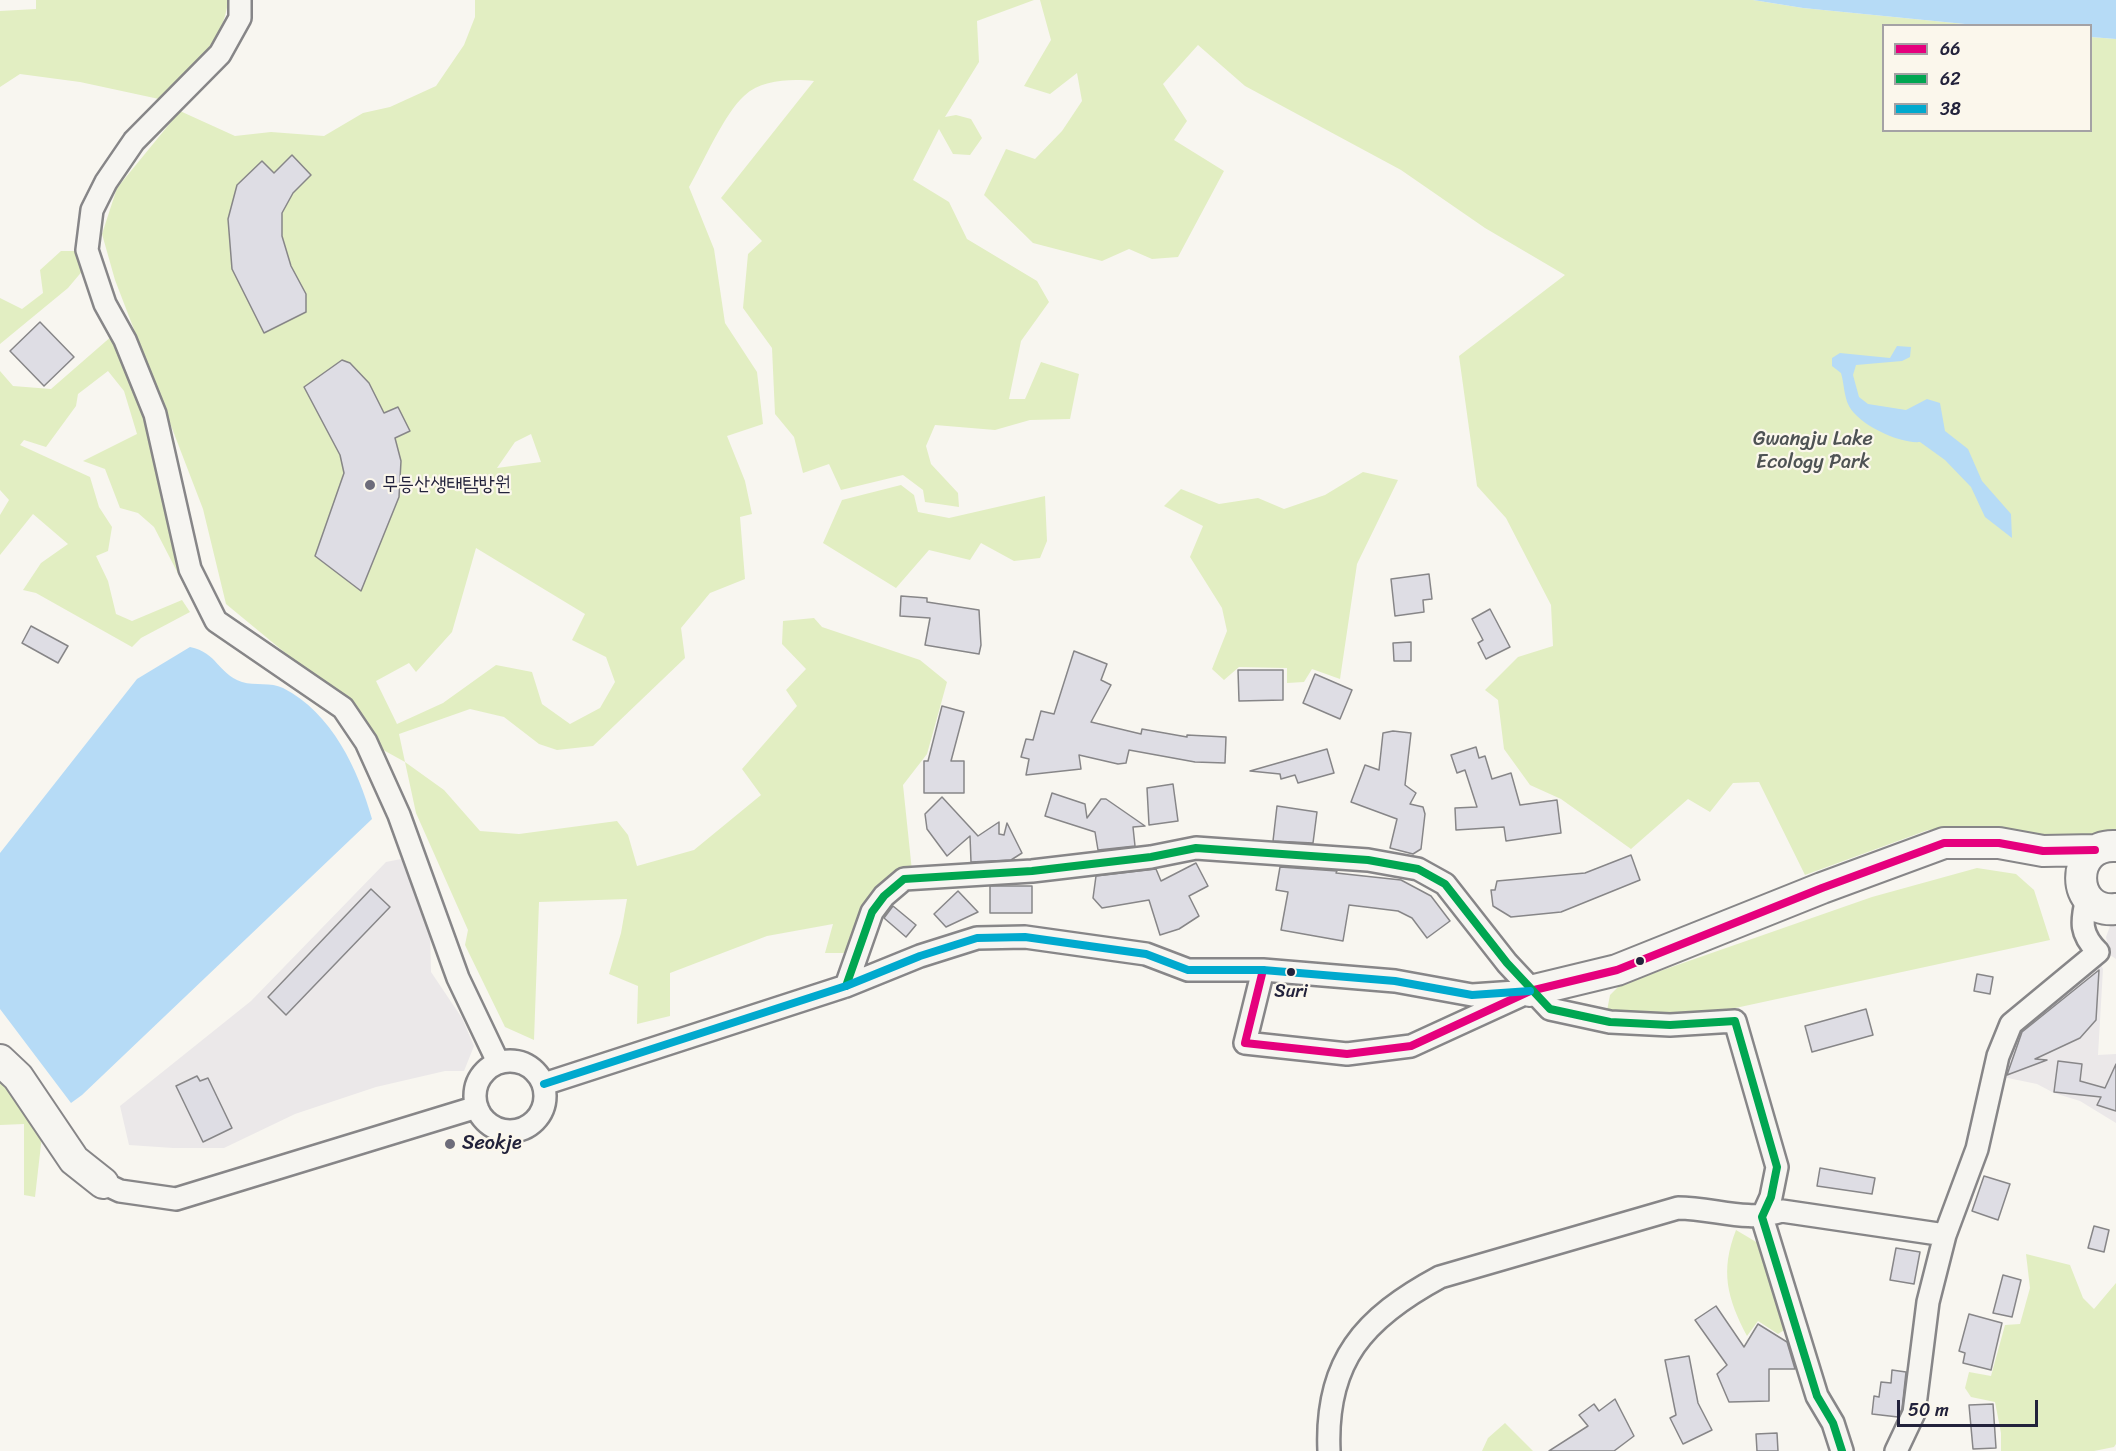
<!DOCTYPE html>
<meta charset="utf-8">
<style>
body{margin:0}
#map{position:relative;width:2116px;height:1451px;overflow:hidden;background:#f8f6f0;font-family:Sriracha,sans-serif}
canvas{display:block}
.legend{position:absolute;left:1882px;top:24px;width:210px;height:108px;box-sizing:border-box;background:#fbf7ec;border:2px solid #a4a2a5;margin:0;padding:8px 10px;list-style:none;font-size:18px;color:#22223b}
.legend li{display:flex;align-items:center;gap:12px;height:30px}
.legend b{width:30px;border:2px solid #a4a2a5}
.scale{position:absolute;left:1897px;top:1400px;width:141px;height:27px;box-sizing:border-box;border:3px solid #22223b;border-top:0;padding-left:8px;font-size:18px;line-height:21px;white-space:nowrap;color:#22223b;-webkit-text-stroke:4px #fbf7ec;paint-order:stroke}
</style>
<div id="map">
<canvas width="2116" height="1451"></canvas>
<ul class="legend">
<li><b style="height:8px;background:#e5007d"></b>66</li>
<li><b style="height:8px;background:#00a651"></b>62</li>
<li><b style="height:8px;background:#00a9ce"></b>38</li>
</ul>
<div class="scale">50 m</div>
</div>
<script>
const ctx = document.querySelector('canvas').getContext('2d');
ctx.lineJoin = 'round';
function fill(path, color) { ctx.fillStyle = color; ctx.fill(path, 'evenodd'); }
function stroke(path, color, width, dash) { ctx.strokeStyle = color; ctx.lineWidth = width; ctx.lineCap = dash ? 'butt' : 'round'; ctx.setLineDash(dash || []); ctx.stroke(path); }
function label(font, color, halo, rows, align = 'center') {
  ctx.font = font + ' Sriracha,"Poor Story",sans-serif'; ctx.lineWidth = 4.5; ctx.setLineDash([]); ctx.textBaseline = 'middle'; ctx.strokeStyle = halo; ctx.fillStyle = color; for (const [text, x, y, turn = 0] of rows) {
    ctx.save(); ctx.translate(x, y); ctx.rotate((+turn || 0) * Math.PI / 180); ctx.textAlign = isNaN(turn) ? turn : align; if (halo) ctx.strokeText(text, 0, 0); ctx.fillText(text, 0, 0); ctx.restore();
  }
}
const built = new Path2D(`
 M401,859L430,929L431,972L462,1018L474,1046L464,1071H445L376,1087L295,1114L224,1148H173L129,1145L120,1106L251,1001L386,862Z
 M2113,918H2116V959L2110,955L2106,937Z
 M2097,957L2103,969L2098,1055L2116,1054V1123L2080,1101L2054,1093L2037,1084L1998,1076L2015,1027Z`);
const green = new Path2D(`
 M36,0H228C224,44 188,70 159,99L80,82L20,74L0,87V11L36,9Z
 M475,0H1034L977,21L979,62L945,117L956,115L971,119L982,138L970,155L953,154L939,129L913,180L949,202L967,239L1037,281L1049,302L1021,341L1009,399H1025L1041,362L1079,374L1070,419L1030,420L995,430L935,425L926,446L931,464L958,493L959,507L925,502L923,490L903,475L841,490L829,464L803,473L794,437L775,414L772,348L743,308L748,254L762,241L721,198L814,81C792,79 762,79 744,96C724,114 703,163 689,187L714,249L725,323L757,372L763,424L727,436L745,481L752,514L740,517L745,579L710,593L681,628L685,658L593,746L557,750L539,744L504,717L470,709L399,734L405,762L444,790L480,831L519,834L617,821L628,835L637,866L694,850L761,795L742,769L797,706L786,690L806,669L782,644L783,621L814,618L822,627L920,660L947,682L927,754L903,785L912,871L892,875L874,899L844,953H825L833,924L767,936L670,973V1016L637,1024L638,986L609,974L621,933L627,899L539,902L534,1040L505,1027L465,945L468,930L416,813L405,762L376,746L352,708L226,604L203,509L115,280L102,234L117,188L180,111L235,136L271,132L324,136L363,113L390,107L436,86L464,45L475,17ZM531,434L541,462L497,468L515,442ZM476,548L585,614L572,640L606,657L615,682L600,708L570,724L542,704L532,672L496,665L443,703L397,724L376,681L409,663L416,672L452,632Z
 M1040,0H1753L1803,8L1975,25L1884,26V130H2090L2091,37L2116,39V832L2107,831L2061,843L2021,832L1968,828L1928,830L1805,875L1759,782L1733,783L1710,812L1688,799L1631,849L1561,799L1530,785L1504,749L1498,700L1485,690L1518,657L1553,646L1551,605L1506,518L1477,486L1459,356L1565,275L1485,228L1401,170L1245,86L1198,45L1163,84L1187,121L1174,140L1224,171L1178,257L1152,259L1129,249L1102,261L1033,243L984,195L1006,149L1035,159L1062,131L1082,101L1077,73L1050,94L1024,86L1051,40Z
 M61,251H83L84,269L68,288L0,344V298L22,309L43,293L40,270Z
 M113,335L150,413L194,594L186,589L154,527L138,513L120,508L105,469L83,461L137,434L124,391L108,371L78,394L76,406L46,447L24,440L20,445L90,477L99,507L112,527L108,551L96,556L108,581L116,614L132,621L182,600L190,612L141,638L132,647L36,593L23,590L41,563L68,544L33,514L0,555V515L9,500L0,490V371L13,386L51,389Z
 M1363,472L1398,480L1357,564L1340,679L1312,669L1304,682L1287,683V668L1239,667L1224,680L1212,669L1227,631L1222,608L1190,557L1203,526L1164,506L1181,489L1219,504L1258,498L1284,509L1325,495Z
 M901,485L914,495L918,512L949,518L1045,496L1047,541L1040,558L1014,561L981,543L970,560L929,550L896,588L823,543L842,500Z
 M1977,868L2016,874L2034,890L2050,940L1703,1015L1606,1016L1610,995L1620,985L1872,897Z
 M0,1074L43,1127L35,1197L24,1195V1124L0,1125Z
 M1736,1230L1763,1246L1789,1327L1778,1334L1758,1321L1747,1336C1727,1298 1720,1271 1736,1230Z
 M2026,1254L2070,1265L2083,1298L2094,1309L2116,1283V1444L2114,1447L2094,1451H2001V1433L1995,1402L1971,1397L1965,1388L1969,1372L1991,1376L2005,1325L2020,1324L2030,1288Z
 M1505,1423L1533,1451H1482L1488,1438Z`);
const water = new Path2D(`
 M1753,0H2116V39L2091,37L2090,26L1975,25L1803,8Z
 M1897,346L1911,347L1910,357L1902,361L1856,365L1853,375L1859,397L1868,404L1906,410L1927,399L1940,403L1945,431L1968,449L1982,481L2011,514L2012,538L1985,517L1971,487L1945,460L1920,442C1900,444 1859,425 1849,406C1844,397 1844,383 1841,373L1832,366V358L1840,353L1890,358Z
 M190,647C218,653 217,673 242,682C255,686 271,682 283,688C332,713 358,769 372,819L82,1095L71,1103L0,1009V853L137,679Z`);
const building = new Path2D(`
 M292,155L311,175L293,193L282,213V236L291,266L306,294V312L264,333L232,269L228,219L237,185L262,161L274,173Z
 M40,322L74,357L44,386L10,351Z
 M342,360L350,363L369,383L384,413L398,407L410,431L395,438L401,461L399,497L361,591L315,556L344,473L340,455L304,387Z
 M1429,574L1432,599L1423,600L1424,612L1395,616L1391,579Z
 M901,596L927,598V602L979,610L981,645L979,654L925,645L930,618L900,616Z
 M1490,609L1510,647L1486,659L1478,643L1483,640L1472,619Z
 M31,626L68,646L58,663L22,643Z
 M1411,642V661H1394L1393,643Z
 M1074,651L1107,664L1101,680L1111,685L1091,722L1141,734L1142,729L1187,737V735L1226,737L1225,763L1195,762L1129,750L1126,763L1118,764L1079,755L1081,769L1026,775L1029,759L1021,757L1026,739L1033,740L1041,711L1054,714Z
 M1238,670H1283V700L1239,701Z
 M1315,674L1352,690L1340,719L1303,703Z
 M942,706L964,712L951,761H964V793H924V761H928Z
 M1393,731L1411,733L1405,785L1416,793L1410,804L1423,807L1425,814L1421,849L1413,854L1390,848L1397,819L1351,802L1365,765L1379,770L1383,733Z
 M1476,747L1479,758L1485,756L1492,779L1511,773L1520,805L1557,800L1561,833L1506,841L1504,827L1456,830L1455,808L1477,807L1465,770L1457,773L1451,755Z
 M1327,749L1334,773L1298,783L1295,775L1281,779L1280,774L1250,771Z
 M1173,784L1178,821L1149,825L1147,788Z
 M1052,793L1085,804L1087,818L1101,799H1106L1145,826L1133,827L1135,846L1098,850L1095,832L1045,816Z
 M942,797L978,836L999,822V834L1004,835L1007,823L1022,853L1011,860L971,862L970,836L947,856L927,829L925,814Z
 M1277,806L1317,812L1313,843L1273,841Z
 M1631,855L1640,880L1561,912L1511,917L1493,906L1491,890H1495L1497,881L1585,873Z
 M1196,863L1208,886L1189,896L1199,916L1179,929L1160,935L1149,900L1102,908L1093,898L1096,876L1156,869L1161,881Z
 M1280,867L1337,871L1336,873L1401,880L1431,896L1450,921L1427,938L1412,918L1398,911L1349,905L1343,941L1281,930L1288,892L1276,890Z
 M990,886H1032V913H990Z
 M371,889L390,907L286,1015L268,997Z
 M958,891L978,912L946,927L934,914Z
 M893,906L916,925L906,937L884,918Z
 M2099,970L2096,1020L2080,1038L2035,1059L2047,1060L2007,1075L2022,1032Z
 M1977,974L1993,977L1990,994L1974,991Z
 M1866,1009L1873,1035L1812,1052L1805,1026Z
 M2058,1061L2082,1064L2080,1081L2105,1088L2116,1064V1111L2097,1105L2101,1097L2054,1092Z
 M197,1076L200,1081L208,1078L232,1128L203,1142L176,1086Z
 M1820,1168L1875,1178L1872,1194L1817,1186Z
 M1984,1176L2010,1184L1998,1220L1972,1211Z
 M2094,1226L2109,1230L2104,1252L2088,1248Z
 M1896,1248L1920,1252L1914,1284L1890,1280Z
 M2003,1275L2021,1280L2012,1317L1993,1313Z
 M1716,1306L1744,1347L1758,1324L1787,1342L1795,1369H1769V1401L1729,1402L1717,1374L1727,1365L1695,1320Z
 M1969,1314L2002,1323L1991,1370L1963,1363L1965,1353L1959,1351Z
 M1689,1356L1698,1403L1712,1430L1683,1444L1670,1418L1676,1415L1665,1360Z
 M1892,1370L1906,1372L1902,1409L1898,1417L1872,1414L1874,1396L1879,1397L1881,1382L1891,1383Z
 M1615,1399L1634,1436L1614,1451H1549L1588,1426L1579,1415L1594,1404L1599,1411Z
 M1993,1404L1996,1448L1973,1449L1969,1405Z
 M1777,1433L1778,1451H1757L1756,1434Z`);
const minor = new Path2D(`
 M240,0V18L220,54L134,141L106,182L92,210L87,250L105,304L125,340L155,414L190,569L216,621L343,708L366,742L399,815L458,978L498,1062
 M1263,970L1245,1043L1347,1054L1411,1046L1520,996
 M846,986L872,912L884,896L904,879L1032,871L1151,857L1196,848L1368,860L1418,869L1445,884L1507,963L1550,1009L1610,1022L1670,1025L1735,1021L1777,1167L1771,1197L1762,1217L1817,1396L1833,1423L1842,1451
 M475 1096a35 35 0 1 1 70 0a35 35 0 1 1-70 0Z
 M544,1084L846,986L920,956L977,938L1025,937L1146,954L1188,970H1263L1395,981L1472,995L1530,991
 M103,1183L120,1191L176,1199L477,1107
 M1329,1451C1325,1361 1364,1318 1440,1277L1678,1208C1715,1208 1745,1223 1782,1211L1945,1235
 M1896,1451L1914,1413L1928,1302L1945,1235L1977,1149L1998,1056L2011,1024L2098,952C2080,934 2081,922 2087,898`);
const secondary = new Path2D(`
 M2116,846C2069,843 2070,914 2116,909
 M1530,991L1617,970L1822,888L1944,843H1999L2043,851L2095,850
 M0,1060L18,1077L74,1160L103,1183`);
const bus1 = new Path2D(`
 M1263,970L1245,1043L1347,1054L1411,1046L1530,991L1617,970L1822,888L1944,843H1999L2043,851L2095,850`);
const bus2 = new Path2D(`
 M846,986L872,912L884,896L904,879L1032,871L1151,857L1196,848L1368,860L1418,869L1445,884L1507,963L1550,1009L1610,1022L1670,1025L1735,1021L1777,1167L1771,1197L1762,1217L1817,1396L1833,1423L1842,1451`);
const bus3 = new Path2D(`
 M544,1084L846,986L920,956L977,938L1025,937L1146,954L1188,970H1263L1395,981L1472,995L1530,991`);
const markers = [
 [370,485,6,"#6d6c7a"],
 [1640,961,5,"#22223b"],
 [1291,972,5,"#22223b"],
 [450,1144,6,"#6d6c7a"]
];
const busNames = [
 ["Suri",1291,992]
];
const parkNames = [
 ["Gwangju Lake",1813,440],
 ["Ecology Park",1813,463]
];
const poiNames = [
 ["무등산생태탐방원",382,485],
 ["Seokje",462,1144]
];
fill(built, '#ebe8e9');
fill(green, '#e2eec2');
fill(water, '#b6dbf6');
fill(building, '#dedde4');
stroke(building, '#878688', 1.5);
stroke(minor, '#878688', 26);
stroke(secondary, '#878688', 34);
stroke(minor, '#f6f5f1', 21);
stroke(secondary, '#f6f5f1', 30);
stroke(bus1, '#e5007d', 8);
stroke(bus2, '#00a651', 8);
stroke(bus3, '#00a9ce', 8);
for (const [x, y, r, color] of markers) { const dot = new Path2D(); dot.arc(x, y, r, 0, 2 * Math.PI); ctx.fillStyle = color; ctx.fill(dot); stroke(dot, '#fbf7ec', 2); }
label('18px', '#22223b', '#fbf7ec', busNames);
label('20px', '#4e5354', '#fbf7ec', parkNames);
label('20px', '#22223b', '#fbf7ec', poiNames, 'left');
</script>
